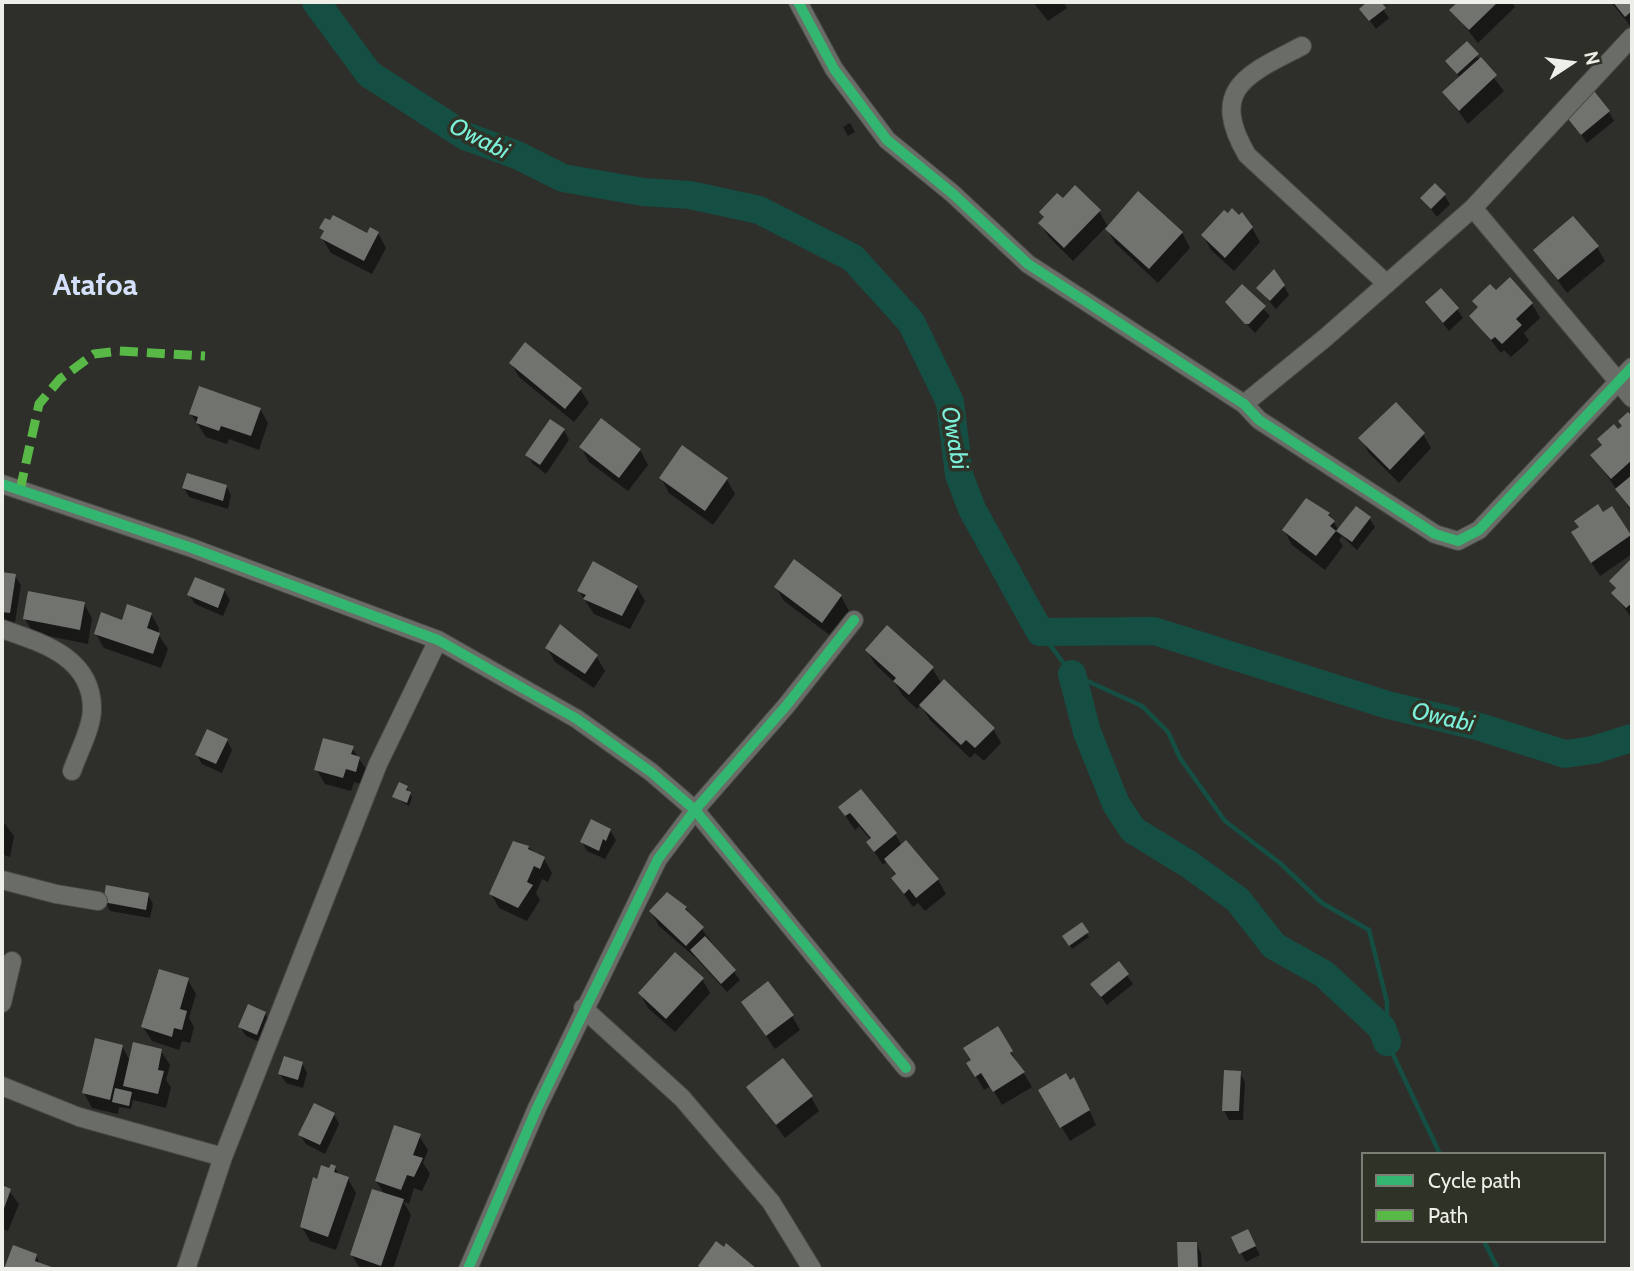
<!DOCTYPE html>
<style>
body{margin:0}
#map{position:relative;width:1634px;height:1271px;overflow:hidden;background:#2e2f2a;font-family:Cabin,sans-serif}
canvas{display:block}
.frame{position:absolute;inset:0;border:4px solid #edefe8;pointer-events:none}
.legend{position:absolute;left:1361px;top:1152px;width:245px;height:91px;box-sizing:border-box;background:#2f3227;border:2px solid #7b7e74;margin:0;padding:9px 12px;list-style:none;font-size:21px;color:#edefe8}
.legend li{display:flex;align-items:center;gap:14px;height:35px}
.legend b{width:35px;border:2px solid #7b7e74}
.north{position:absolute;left:1536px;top:28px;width:70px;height:70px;-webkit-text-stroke:5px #2f3227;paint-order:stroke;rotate:77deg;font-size:19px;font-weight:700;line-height:28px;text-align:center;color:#edefe8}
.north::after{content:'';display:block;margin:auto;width:24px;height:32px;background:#edefe8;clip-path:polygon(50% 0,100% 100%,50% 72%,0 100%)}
</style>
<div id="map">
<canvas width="1634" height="1271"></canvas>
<div class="frame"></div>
<ul class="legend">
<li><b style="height:9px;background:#33b770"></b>Cycle path</li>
<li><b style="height:9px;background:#58b947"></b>Path</li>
</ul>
<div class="north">N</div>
</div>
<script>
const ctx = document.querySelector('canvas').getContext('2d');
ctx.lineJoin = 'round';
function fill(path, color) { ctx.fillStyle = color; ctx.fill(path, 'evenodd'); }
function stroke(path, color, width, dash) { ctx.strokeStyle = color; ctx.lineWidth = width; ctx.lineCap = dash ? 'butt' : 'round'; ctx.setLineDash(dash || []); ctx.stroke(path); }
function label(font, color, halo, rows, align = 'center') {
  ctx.font = font + ' Cabin,sans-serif'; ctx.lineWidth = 7; ctx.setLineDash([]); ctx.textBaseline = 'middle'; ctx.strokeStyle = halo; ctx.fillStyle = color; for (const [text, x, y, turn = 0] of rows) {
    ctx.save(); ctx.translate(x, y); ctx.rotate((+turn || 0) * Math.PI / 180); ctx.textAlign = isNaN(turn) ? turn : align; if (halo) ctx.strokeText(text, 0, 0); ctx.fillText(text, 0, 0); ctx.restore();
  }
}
const shadow = new Path2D(`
 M1033,2H1063L1067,8L1048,21Z
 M1370,2H1378L1389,18L1376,29L1361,9Z
 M1460,2H1512L1515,7L1478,43L1452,10Z
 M1611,2H1632V28Z
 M1467,44L1504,91L1468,124L1444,92L1460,78L1447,61Z
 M1609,112L1614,121L1587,143L1567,115Z
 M850,123L855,132L848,136L843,127Z
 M1444,195L1450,204L1437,217L1422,198Z
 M1063,201L1099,211L1108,227L1182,233L1190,248L1158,283L1115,243L1106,227L1073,261L1049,237L1040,223Z
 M1239,217L1252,228L1260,242L1234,271L1211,250L1203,235Z
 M321,228L368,235L378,233L386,248L372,274L331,253L322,238L325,234Z
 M1597,247L1605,261L1567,293L1535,250Z
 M1242,286L1270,316L1255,333L1227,303Z
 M1284,286L1289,295L1276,309L1258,288Z
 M1496,293L1532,304L1540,318L1524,333L1529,341L1511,357L1504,350L1501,353L1471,316L1479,309L1475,301Z
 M1427,303L1457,309L1463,318L1449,331Z
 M511,363L580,389L589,403L574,422L519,377Z
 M260,409L268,423L259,450L229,439L227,444L206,437L191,414Z
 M1628,414L1632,419V512L1593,455L1623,427Z
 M551,421L564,430L569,440L546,474L533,464L527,455Z
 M1423,434L1431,448L1399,483L1369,453L1361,438Z
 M581,447L640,450L648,465L628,491L589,462Z
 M661,478L727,480L735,494L713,525L669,493Z
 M226,486L231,495L228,509L189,497L184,488Z
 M1611,509L1632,540V554L1600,576L1581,547L1603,515Z
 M1329,514L1339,531L1369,518L1375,527L1357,550L1342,536L1339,540L1343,546L1325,570L1292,545L1284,530Z
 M1632,561V618L1613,593L1617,590L1611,581Z
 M794,562L841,596L849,611L831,636L784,601L776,587Z
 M2,574L15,576L21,585L15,622L2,620Z
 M637,587L645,601L630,629L594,614L579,591Z
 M224,590L230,600L223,616L195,604L189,595Z
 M84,604L92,618L88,644L33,633L25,619Z
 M151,614L159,628L158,634L168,649L161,668L104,648L96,634Z
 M547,648L596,656L605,671L594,688L555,662Z
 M867,650L932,668L942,684L993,729L1001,743L984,761L975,753L970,758L930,720L921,705L917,709L903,696L895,683L875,664Z
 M227,740L232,750L222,773L202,764L197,755Z
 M352,748L368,772L364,785L354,782L351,791L325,784L316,769Z
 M407,788L412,798L409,806L394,797Z
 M840,808L895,834L902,846L938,880L946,894L925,911L918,903L913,907L893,879L896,876L887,861L883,865L868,842L871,840L859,826L855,830Z
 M2,820L14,836L10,857L4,855L2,863Z
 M610,830L616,840L605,859L587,851L582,842Z
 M528,847L544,859L552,873L548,882L542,879L536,893L540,900L527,921L499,908L491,894Z
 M148,895L153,904L150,918L110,911L105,902Z
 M686,908L740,980L727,992L696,958L659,926L651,911Z
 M1081,925L1089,937L1072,949L1064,937Z
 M1119,964L1133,984L1107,1005L1098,993Z
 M702,979L710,993L675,1032L648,1008L640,993Z
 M188,980L196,994L189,1018L194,1027L190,1043L182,1041L179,1050L152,1041L143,1027Z
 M743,1002L792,1016L800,1030L775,1049Z
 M265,1013L270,1023L262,1043L246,1036L240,1027Z
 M997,1029L1032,1087L1002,1105L991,1086L984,1090L969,1064Z
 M122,1046L130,1061L161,1051L170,1065L166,1080L171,1087L166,1108L133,1100L131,1109L119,1107L118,1114L92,1108L84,1093Z
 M302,1063L307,1073L303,1088L286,1083L280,1074Z
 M1240,1073L1245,1082L1243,1120H1229L1224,1110Z
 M748,1088L811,1097L819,1111L785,1138Z
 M1040,1091L1082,1094L1096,1125L1070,1141Z
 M334,1114L339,1124L325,1154L306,1144L300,1135Z
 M419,1136L428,1150L423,1163L430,1174L422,1191L414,1188L409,1204L403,1201L411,1215L393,1269H360L352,1255L385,1195L376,1181Z
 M335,1167L339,1176L348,1179L356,1193L336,1250L310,1241L302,1227L318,1181Z
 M2,1182L19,1204L8,1231L2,1229Z
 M1233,1238L1252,1240L1260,1255L1246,1262Z
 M1196,1243L1201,1253L1202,1269H1180L1179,1244Z
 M14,1248L36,1256L41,1265L53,1269H6Z`);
const stream = new Path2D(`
 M1040,632L1072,674L1142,706L1168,732L1180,758L1225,821L1280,863L1322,903L1369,930L1387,1002V1042L1440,1154
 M1484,1241L1498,1269`);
const river = new Path2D(`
 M316,2L369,74L465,136L517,155L563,178L643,192L690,195L759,210L853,258L911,322L950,402L959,475L972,509L1040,632L1154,631L1388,705L1480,727L1565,754L1593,750L1632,738
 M1072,674L1087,732L1116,804L1133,830L1190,865L1238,900L1274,946L1324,974L1382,1028L1387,1042`);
const building = new Path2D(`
 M1367,2H1381L1386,8L1369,21L1359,9Z
 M1458,2H1498L1469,30L1449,10Z
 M1613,2H1632V11L1625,17Z
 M1467,41L1479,54L1457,74L1445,61Z
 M1481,57L1497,75L1459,111L1442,92Z
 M1594,91L1610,111L1581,135L1565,115Z
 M1435,183L1446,194L1431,209L1420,198Z
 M1075,185L1101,210L1064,248L1038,223L1044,217L1039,212L1057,193L1063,198Z
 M1138,191L1183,232L1149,269L1105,229Z
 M1232,208L1239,215L1242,212L1253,227L1225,258L1201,235L1224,210L1228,213Z
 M333,215L367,233L370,227L379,232L364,261L320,238L324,231L319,228L325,218L330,220Z
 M1573,216L1599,246L1558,280L1533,250Z
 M1274,269L1285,285L1270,301L1256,288Z
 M1510,277L1533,303L1516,319L1522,325L1502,344L1495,337L1491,340L1469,316L1478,307L1472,301L1490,284L1496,290Z
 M1242,284L1266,306L1249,324H1245L1225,302Z
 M1441,288L1459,308L1443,323L1425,302Z
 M525,342L582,388L565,409L509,363Z
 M199,386L261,408L251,436L221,426L219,431L196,423L198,417L189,414Z
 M1396,402L1425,433L1390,470L1358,438Z
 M1628,412L1632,416V460L1611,479L1590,455L1602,445L1597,439L1614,424L1618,429L1622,426L1618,421Z
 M601,418L641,449L619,478L579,447Z
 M550,419L565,429L540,465L525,455Z
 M682,445L728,478L705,511L659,478Z
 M187,473L227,485L223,501L182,488Z
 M1632,475V510L1615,489Z
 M1306,498L1330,513L1328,515L1335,521L1330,526L1336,531L1316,556L1282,530Z
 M1598,504L1603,512L1612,506L1631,535L1591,563L1571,532L1579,527L1574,521Z
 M1356,506L1371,517L1352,542L1336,531Z
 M1632,558V603L1626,608L1611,593L1616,588L1609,581Z
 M794,559L842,595L822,623L774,587Z
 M593,561L638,586L622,616L583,599L586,595L577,591Z
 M2,572L16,574L10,613L2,612Z
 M195,577L225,589L218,608L187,595Z
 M28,591L85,602L80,630L23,619Z
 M127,604L152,613L147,628L160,633L153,654L94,634L101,612L122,620Z
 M560,624L598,655L585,674L545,648Z
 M887,625L934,667L909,695L893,681L896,678L865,650Z
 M944,679L995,728L975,748L966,740L961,745L919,705Z
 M207,729L228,739L216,764L195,755Z
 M323,738L354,746L351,754L360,757L356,772L346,769L343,778L314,770Z
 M399,782L408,786L406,790L411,792L407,803L392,797Z
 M861,789L897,833L874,852L866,842L871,838L850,813L845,816L838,807Z
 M591,819L611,829L606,841L603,839L599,851L580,842Z
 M906,840L939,879L916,898L909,889L904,894L891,878L896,874L884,859Z
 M513,841L529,846L528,849L545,857L540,869L534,866L527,882L533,885L518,908L489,894Z
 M106,885L149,893L146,910L103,902Z
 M667,892L687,907L685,909L704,927L686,946L649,911Z
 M1082,922L1089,932L1069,946L1062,936Z
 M705,936L736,970L721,984L690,950Z
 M675,952L704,978L666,1019L638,993Z
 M1119,961L1129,974L1101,997L1090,984Z
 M159,969L189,978L180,1009L187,1011L182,1030L174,1028L172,1037L141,1027Z
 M768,981L794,1015L766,1036L741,1002Z
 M248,1004L266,1012L257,1035L238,1027Z
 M998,1026L1013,1051L1010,1053L1025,1072L993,1092L981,1073L975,1077L966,1063L971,1060L963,1048Z
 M95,1038L123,1045L110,1100L82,1093Z
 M133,1042L162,1049L158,1070L164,1071L158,1094L123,1086Z
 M284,1056L303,1062L298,1080L278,1074Z
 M783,1058L813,1096L776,1125L746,1087Z
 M1224,1070L1241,1071L1239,1111H1222Z
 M1066,1073L1070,1080L1074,1077L1090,1110L1060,1128L1038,1090Z
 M115,1088L132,1092L129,1106L112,1102Z
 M314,1103L335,1113L320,1145L298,1135Z
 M394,1125L421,1134L413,1155L423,1158L414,1177L407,1175L401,1190L375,1181Z
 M331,1164L336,1166L334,1172L349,1177L328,1237L300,1227L313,1177L317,1179L321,1165L329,1168Z
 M2,1185L11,1189L2,1214Z
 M372,1189L404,1199L381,1266L350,1255Z
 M1248,1229L1256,1246L1239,1254L1231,1237Z
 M716,1241L724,1247L726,1243L757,1269H703L698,1266Z
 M1177,1242H1197L1198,1269H1178Z
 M13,1245L37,1254L35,1261L57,1269H4Z`);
const minor = new Path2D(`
 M798,2L834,69L887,140L952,193L1028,264L1244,404L1259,420L1435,534L1458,541L1479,530L1632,367
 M1302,46C1248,74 1208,88 1247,155L1387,284
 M1473,208L1632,398
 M1244,404L1325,338L1473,208L1632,37
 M2,484L192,548L438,640L577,719L651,772L695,810L906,1068
 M2,629C42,643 92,657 92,709C92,728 78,753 72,771
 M2,880L56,894L98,901
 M2,1003L12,961
 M583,1008L682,1098L771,1202L812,1269
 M2,1086L79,1117L223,1157
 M186,1269L223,1157L378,764L438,640
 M468,1269L537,1108L658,859L695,810L786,706L854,620`);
const quiet = new Path2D(`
 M20,490L39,404L60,379L94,354L119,351L205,356`);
const cycleway = new Path2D(`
 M798,2L834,69L887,140L952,193L1028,264L1244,404L1259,420L1435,534L1458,541L1479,530L1632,367
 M2,484L192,548L438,640L577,719L651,772L695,810L906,1068
 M468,1269L537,1108L658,859L695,810L786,706L854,620`);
const waterNames = [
 ["Owabi",479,139,27],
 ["Owabi",954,438,80],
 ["Owabi",1443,718,13]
];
const districtNames = [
 ["Atafoa",95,286]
];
fill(shadow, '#0007');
stroke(stream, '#154f44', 4.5);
stroke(river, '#154f44', 28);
fill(building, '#71736f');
stroke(minor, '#4a4b46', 20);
stroke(minor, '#6a6c67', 18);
stroke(quiet, '#58b947', 9, [18, 9]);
stroke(cycleway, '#33b770', 10);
label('italic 24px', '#7befd8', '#2f3227', waterNames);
label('bold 30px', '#d4e0fc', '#2f3227', districtNames);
</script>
